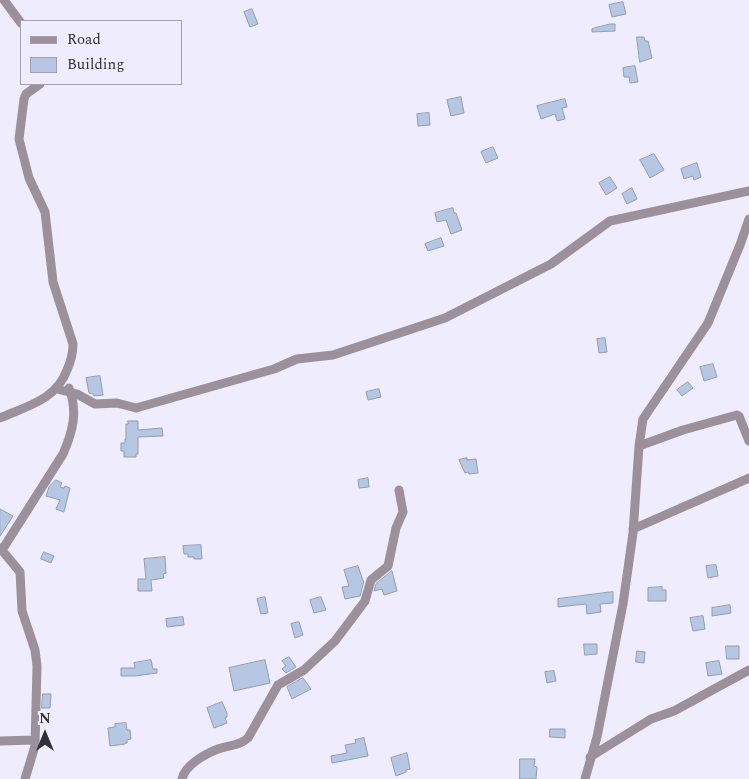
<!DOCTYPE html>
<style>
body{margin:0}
#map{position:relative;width:749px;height:779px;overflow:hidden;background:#efecfe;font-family:Spectral,serif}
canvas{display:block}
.legend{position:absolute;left:20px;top:20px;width:162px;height:65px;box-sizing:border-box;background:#efecfe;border:1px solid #a3a1af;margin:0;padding:6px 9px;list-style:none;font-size:15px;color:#313038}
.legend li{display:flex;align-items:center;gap:10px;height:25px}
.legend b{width:25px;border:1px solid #a3a1af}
.north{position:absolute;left:20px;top:709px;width:50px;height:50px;-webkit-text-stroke:4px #efecfe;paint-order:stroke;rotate:0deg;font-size:14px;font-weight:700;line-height:20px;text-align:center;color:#313038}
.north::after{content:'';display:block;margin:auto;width:18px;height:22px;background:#313038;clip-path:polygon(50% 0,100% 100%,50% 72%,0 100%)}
</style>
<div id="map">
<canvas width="749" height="779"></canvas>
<ul class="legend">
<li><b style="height:6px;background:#9c919b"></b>Road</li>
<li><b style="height:14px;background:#b6c7e3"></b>Building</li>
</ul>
<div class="north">N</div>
</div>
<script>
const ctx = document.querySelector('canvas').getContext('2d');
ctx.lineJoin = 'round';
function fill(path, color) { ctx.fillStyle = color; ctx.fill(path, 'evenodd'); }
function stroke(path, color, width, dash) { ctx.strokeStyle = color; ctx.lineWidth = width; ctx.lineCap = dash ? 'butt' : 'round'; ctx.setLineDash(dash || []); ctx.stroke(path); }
const building = new Path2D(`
 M623,2L626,14L612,17L609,5Z
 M252,9L258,24L250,27L244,12Z
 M610,24H615V31L592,32V29Z
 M637,37H644L645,41H648L652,58L640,62Z
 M635,66L638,82L630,83L629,77H624L623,68Z
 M461,97L464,113L451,116L447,100Z
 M565,99L567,107L562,108L565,119L557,121L555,114L541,119L537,106Z
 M429,113L430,125L418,126L417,114Z
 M493,147L498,158L486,163L481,152Z
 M654,154L664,170L650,178L640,160Z
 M697,163L701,177L694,180L693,176L684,179L681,169Z
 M610,177L617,188L606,195L599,183Z
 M632,188L637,199L627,204L622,194Z
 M453,208L454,213H456L462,230L451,234L446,220L437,222L435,213Z
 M441,238L444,246L428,251L425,244Z
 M605,338L607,352L599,353L597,339Z
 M713,364L717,377L704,381L700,367Z
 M100,376L103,395L94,396L93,394L89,393L86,378Z
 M688,382L693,388L682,396L677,390Z
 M379,389L381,397L368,400L366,392Z
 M128,421H138V430L162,428L163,436L138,437V454H136V457H124V451H121V443H125V439H126V424H128Z
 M467,458V460L476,459L478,473L469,474L468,472L465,473L459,460Z
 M368,478L369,487L359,488L358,480Z
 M56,480L62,483L60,487L64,488L65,486L70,488L64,512L56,509L60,500L46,496L49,487Z
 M0,509L13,516L0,536Z
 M201,545L202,559H194V557H188V554H184L183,546Z
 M44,552L54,556L51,563L41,559Z
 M165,557L166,573L163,574L164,578L151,580L152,591H138V579H146L144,559Z
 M716,565L718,576L708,578L706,566Z
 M358,566L363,581H364L360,596L345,599L342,587L349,586L344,570Z
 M392,571L397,591L384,595L382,589L374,591L376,584Z
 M662,587V590H666V601H648V588Z
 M613,592V603L600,604L601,612L587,614L586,604L558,607V599Z
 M265,597L268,613L261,614L257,599Z
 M321,597L326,610L314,613L310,600Z
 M730,605L731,613L712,616V608Z
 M703,616L705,629L693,631L690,618Z
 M183,617L184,625L167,627L166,619Z
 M299,622L303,635L295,638L291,624Z
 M584,644H597V654L585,655Z
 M726,646H739V659H727Z
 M637,651L645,652L644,663L636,662Z
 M289,657L296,667L286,673L282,669L286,666L282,661Z
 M151,660L153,669H157V673L135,676H121V668H135L134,663Z
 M265,660L270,683L234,691L229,668Z
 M719,661L722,674L708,676L706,663Z
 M554,671L556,681L547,683L545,672Z
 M303,678L311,689L292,699L287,687Z
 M43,694H51L50,708H42Z
 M222,702L227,713V717L225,718L227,723L214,728L207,708Z
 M126,723L127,730H130L131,739L127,740V743H125V744L110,746L108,728L115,727V724Z
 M550,729H565V738L550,737Z
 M364,738L368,756L332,763L331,756L347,753L345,745L356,743L355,740Z
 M407,753L410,769L406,770V772L396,776L391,758Z
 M520,759H535L534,766L537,767L536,779H520Z`);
const minor = new Path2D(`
 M4,0L21,23
 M57,389L77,394L95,404L117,403L136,408L274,369L297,359L333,355L445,318L551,264L610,221L749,191
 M0,418C27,406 56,400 67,370C71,361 73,354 73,344L53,282L45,212L29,178L19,139L24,99L26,94L40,84
 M639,446L683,430L737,415L739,416L749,441
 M633,529L749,478
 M0,548L20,572L22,611L35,650L37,666L35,746L25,779
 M2,550L63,454C73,431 78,412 69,388
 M0,741L35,740
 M590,757L651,719L674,711L749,670
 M182,779C185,765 205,754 218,749C229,745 239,746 248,738L278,685L304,670L335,641L365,601L371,580L388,566L396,528L403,512L399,490
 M585,779L597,737L623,604L633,533L639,446L643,419L708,323L740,245L749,219`);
fill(building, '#b6c7e3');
stroke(building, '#919daf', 1);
stroke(minor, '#9c919b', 9);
</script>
